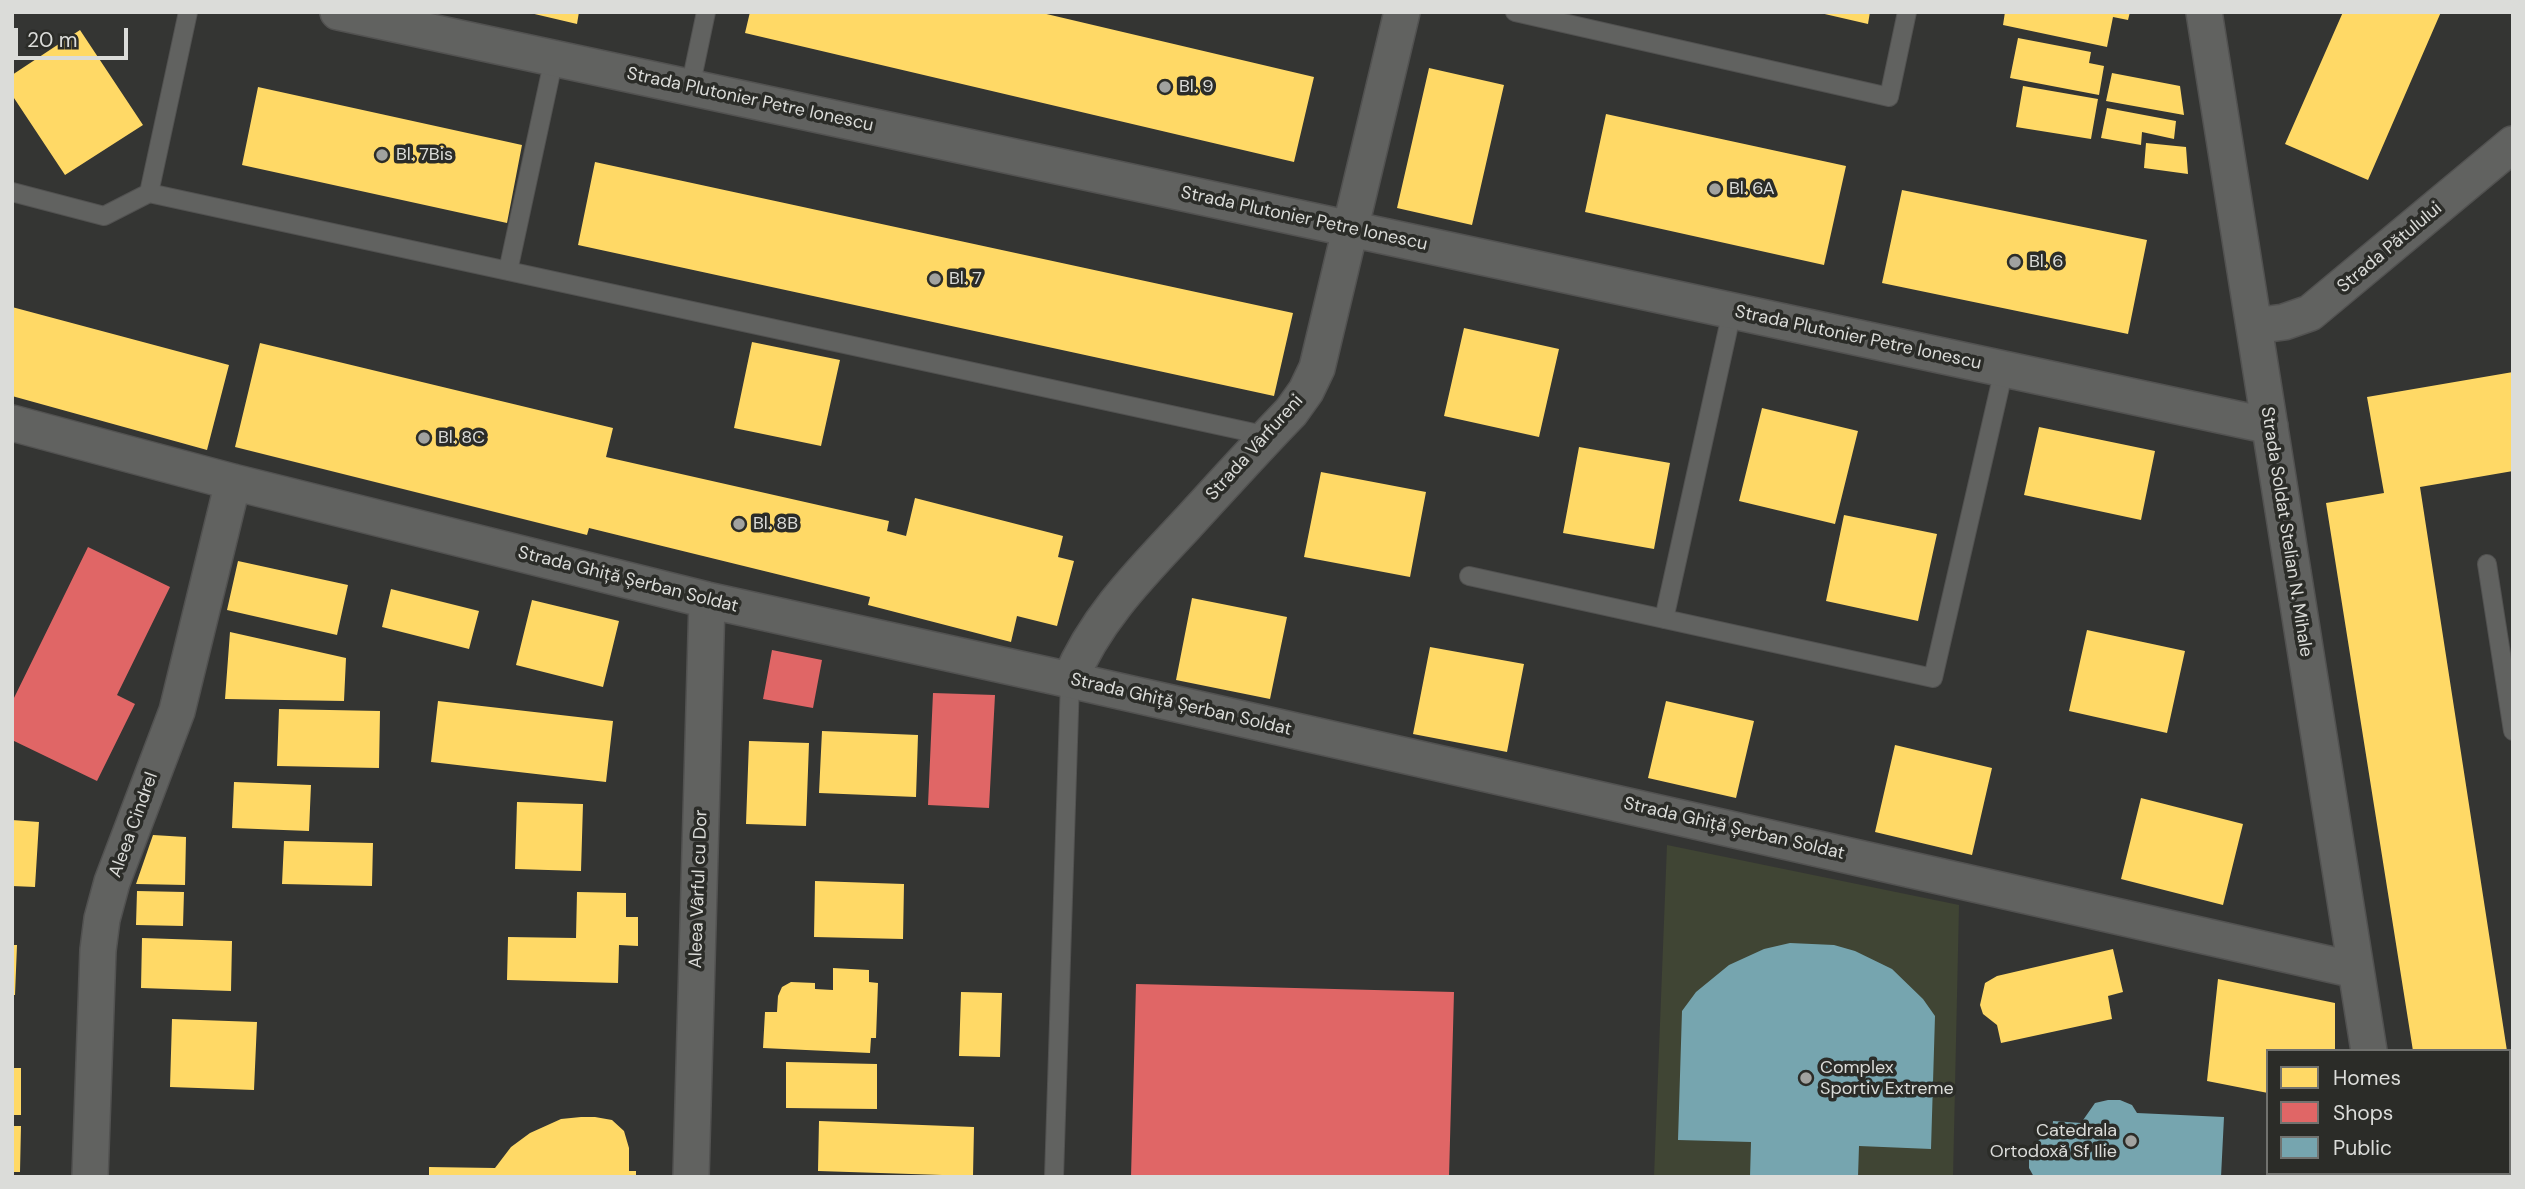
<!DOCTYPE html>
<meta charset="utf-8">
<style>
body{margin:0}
#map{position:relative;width:2525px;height:1189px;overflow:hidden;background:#343533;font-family:"DM Sans",sans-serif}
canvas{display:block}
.frame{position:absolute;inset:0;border:14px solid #dbdcd9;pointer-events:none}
.legend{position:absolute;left:2266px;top:1049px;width:245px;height:126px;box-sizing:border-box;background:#2b2c28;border:2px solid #71726f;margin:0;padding:9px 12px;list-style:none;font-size:21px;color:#dbdcd9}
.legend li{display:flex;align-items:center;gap:14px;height:35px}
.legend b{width:35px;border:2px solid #71726f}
.scale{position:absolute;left:14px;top:28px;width:114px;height:32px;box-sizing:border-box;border:4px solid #dbdcd9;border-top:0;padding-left:9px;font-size:21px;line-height:24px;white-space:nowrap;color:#dbdcd9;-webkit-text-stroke:5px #2b2c28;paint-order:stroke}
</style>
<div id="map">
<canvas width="2525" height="1189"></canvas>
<div class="frame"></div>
<ul class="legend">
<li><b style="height:19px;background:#ffd966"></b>Homes</li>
<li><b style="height:19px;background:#e06666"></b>Shops</li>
<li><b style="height:19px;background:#76a5af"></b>Public</li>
</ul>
<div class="scale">20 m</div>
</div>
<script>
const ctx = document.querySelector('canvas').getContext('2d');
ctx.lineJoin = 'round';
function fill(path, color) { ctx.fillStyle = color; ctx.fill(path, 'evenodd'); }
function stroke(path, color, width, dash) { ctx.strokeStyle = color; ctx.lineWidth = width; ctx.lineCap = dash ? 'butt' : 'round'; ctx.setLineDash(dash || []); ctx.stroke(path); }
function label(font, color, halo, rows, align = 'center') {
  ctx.font = font + ' "DM Sans",sans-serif'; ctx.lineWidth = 7; ctx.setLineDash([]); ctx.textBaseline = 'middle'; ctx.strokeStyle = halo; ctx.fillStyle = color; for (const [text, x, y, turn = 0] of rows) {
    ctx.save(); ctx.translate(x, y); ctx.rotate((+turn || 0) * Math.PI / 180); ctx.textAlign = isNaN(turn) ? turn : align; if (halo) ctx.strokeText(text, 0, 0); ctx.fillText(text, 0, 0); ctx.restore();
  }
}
const green = new Path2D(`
 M1667,845L1959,905L1953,1177H1654Z`);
const homes = new Path2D(`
 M526,12H579L577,24Z
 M750,12H1038L1314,77L1294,162L745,33Z
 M1816,12H1870L1868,24Z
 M2005,12H2130L2128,20L2113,17L2107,47L2003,25Z
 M2343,12H2441L2368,180L2285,144Z
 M80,30L143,125L65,175L12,95V75Z
 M2018,38L2091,52L2089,63L2104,66L2099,95L2010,78Z
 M1429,68L1504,85L1472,225L1397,208Z
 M2112,73L2180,86L2184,115L2106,101Z
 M2023,86L2098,99L2091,139L2016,127Z
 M258,87L522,145L507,223L242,165Z
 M2107,108L2176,121L2174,139L2142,132L2141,145L2101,138Z
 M1606,114L1846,166L1824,265L1585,212Z
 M2146,143L2186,147L2188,174L2144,168Z
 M595,162L1293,313L1274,396L578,245Z
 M1902,190L2147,240L2128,334L1882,283Z
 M12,307L229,365L207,450L12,396Z
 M1464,328L1559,349L1539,437L1444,416Z
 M752,342L840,360L821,446L734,428Z
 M260,343L613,428L606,457L889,521L887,531L906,536L915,498L1063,536L1058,557L1074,561L1057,626L1017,616L1011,642L868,605L870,597L589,528L587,535L235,447Z
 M2513,372V471L2420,487L2507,1051H2413L2326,503L2384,493L2367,397Z
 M1762,408L1858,431L1835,524L1739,501Z
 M2039,427L2155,451L2141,520L2024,495Z
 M1579,447L1670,463L1654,549L1563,533Z
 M1321,472L1426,492L1410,577L1304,557Z
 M1844,515L1937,534L1918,621L1826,601Z
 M238,561L348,585L337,635L227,610Z
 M391,589L479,611L469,649L382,627Z
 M1192,598L1287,617L1270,699L1176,680Z
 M532,600L619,621L603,687L516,665Z
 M2087,630L2185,651L2167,733L2069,711Z
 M230,632L346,658L344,701L225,699Z
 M1430,647L1524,664L1507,752L1413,734Z
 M438,701L613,721L606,782L431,762Z
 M1666,701L1754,721L1736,798L1648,778Z
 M279,709L380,711L379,768L277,766Z
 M822,731L918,735L916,797L819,793Z
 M749,741L809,743L806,826L746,824Z
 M1895,745L1992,768L1972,855L1875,832Z
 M234,782L311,785L309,831L232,828Z
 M2141,798L2243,824L2223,905L2121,879Z
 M517,802L583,804L581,871L515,869Z
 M12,820L39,822L35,887L12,886Z
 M153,835L186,837L185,885L136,884Z
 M284,841L373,843L372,886L282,884Z
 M815,881L904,884L903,939L814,937Z
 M137,891L184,892L183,926L136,925Z
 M577,892L626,893V917H638V946L619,945L618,983L507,980L508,937L576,938Z
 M142,938L232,941L231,991L141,988Z
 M12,945H17L15,995H12Z
 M2113,949L2123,992L2108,996L2112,1019L2001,1043L1997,1025L1983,1014L1980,1005L1985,983L1997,976Z
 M833,968L869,970V982L878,983L876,1038H871L870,1053L763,1048L765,1012H777L778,996L782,987L791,982L815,983V989L833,990Z
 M2218,979L2335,1003V1051H2268V1093L2207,1081Z
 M961,992L1002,993L1000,1057L959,1056Z
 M172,1019L257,1022L254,1090L170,1087Z
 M786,1062L877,1064V1109L786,1108Z
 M12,1068H21V1115H12Z
 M2511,1074L2513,1177H2434L2433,1173H2509Z
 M581,1117H595L612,1120L624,1131L629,1148V1171H636V1177H429V1167L495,1168L511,1147L530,1133L561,1119Z
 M819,1121L974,1127L973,1176L818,1171Z
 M12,1126H21L20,1172H12Z`);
const shops = new Path2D(`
 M88,547L170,587L117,695L135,704L97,781L12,740V702Z
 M772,650L822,660L813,708L763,699Z
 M933,693L995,695L989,808L928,805Z
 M1136,984L1454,992L1449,1177H1131Z`);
const public = new Path2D(`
 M1790,943L1834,945L1855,951L1892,969L1923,999L1935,1016L1931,1149L1859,1146L1858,1177H1750L1751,1142L1678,1140L1682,1011L1696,992L1729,965L1764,949Z
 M2108,1100H2120L2132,1105L2137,1113L2224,1117L2221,1177H2034L2029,1168V1155L2032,1146L2044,1136L2052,1133L2053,1121L2081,1123L2095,1103Z`);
const lane = new Path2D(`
 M1515,12L1889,97L1907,12
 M690,88L706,12
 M12,192L104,216L149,193L1268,436
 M149,193L188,12
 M508,271L554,58
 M2487,564L2513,731
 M1469,576L1933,678L2004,369
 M1664,619L1732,311
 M1054,1177L1070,680`);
const street = new Path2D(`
 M338,12L2270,426
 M2204,12L2369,1051
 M2254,326L2284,322L2310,313L2513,144
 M12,423L233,482L707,600L1070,680L2355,970
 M1070,680C1095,619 1140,574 1185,526C1220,488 1255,449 1291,412L1306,391L1317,368L1402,12
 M2390,1173L2391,1177
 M90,1177L98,950L102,919L112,882L177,711L233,482
 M691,1177L707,600`);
const markers = [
 [1165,87,7,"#a1a29f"],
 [382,155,7,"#a1a29f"],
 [1715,189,7,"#a1a29f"],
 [2015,262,7,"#a1a29f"],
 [935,279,7,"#a1a29f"],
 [424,438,7,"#a1a29f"],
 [739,524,7,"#a1a29f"],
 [1806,1078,7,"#a1a29f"],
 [2131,1141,7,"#a1a29f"]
];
const poiNames = [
 ["Bl. 9",1179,87],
 ["Bl. 7Bis",396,155],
 ["Bl. 6A",1729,189],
 ["Bl. 6",2029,262],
 ["Bl. 7",949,279],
 ["Bl. 8C",438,438],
 ["Bl. 8B",753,524],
 ["Complex",1820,1068],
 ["Sportiv Extreme",1820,1089],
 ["Catedrala",2117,1131,"right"],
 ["Ortodoxă Sf Ilie",2117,1152,"right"]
];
const streetNames = [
 ["Strada Plutonier Petre Ionescu",750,100,12],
 ["Strada Plutonier Petre Ionescu",1304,219,12],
 ["Strada Pătulului",2390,248,-40],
 ["Strada Plutonier Petre Ionescu",1858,338,12],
 ["Strada Vârfureni",1255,448,-48],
 ["Strada Soldat Stelian N. Mihale",2286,532,81],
 ["Strada Ghiță Șerban Soldat",628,580,14],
 ["Strada Ghiță Șerban Soldat",1181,705,13],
 ["Aleea Cindrel",134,825,-70],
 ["Strada Ghiță Șerban Soldat",1734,829,13],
 ["Aleea Vârful cu Dor",699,889,-88]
];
fill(green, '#404534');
fill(homes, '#ffd966');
fill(shops, '#e06666');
fill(public, '#76a5af');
stroke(lane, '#525251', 20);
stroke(street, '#525251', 38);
stroke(lane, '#616260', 18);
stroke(street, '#616260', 35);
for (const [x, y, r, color] of markers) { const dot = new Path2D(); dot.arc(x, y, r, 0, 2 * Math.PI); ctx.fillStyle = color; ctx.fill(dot); stroke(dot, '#2b2c28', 2.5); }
label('18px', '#dbdcd9', '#2b2c28', poiNames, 'left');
label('18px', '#dbdcd9', '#2b2c28', streetNames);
</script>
